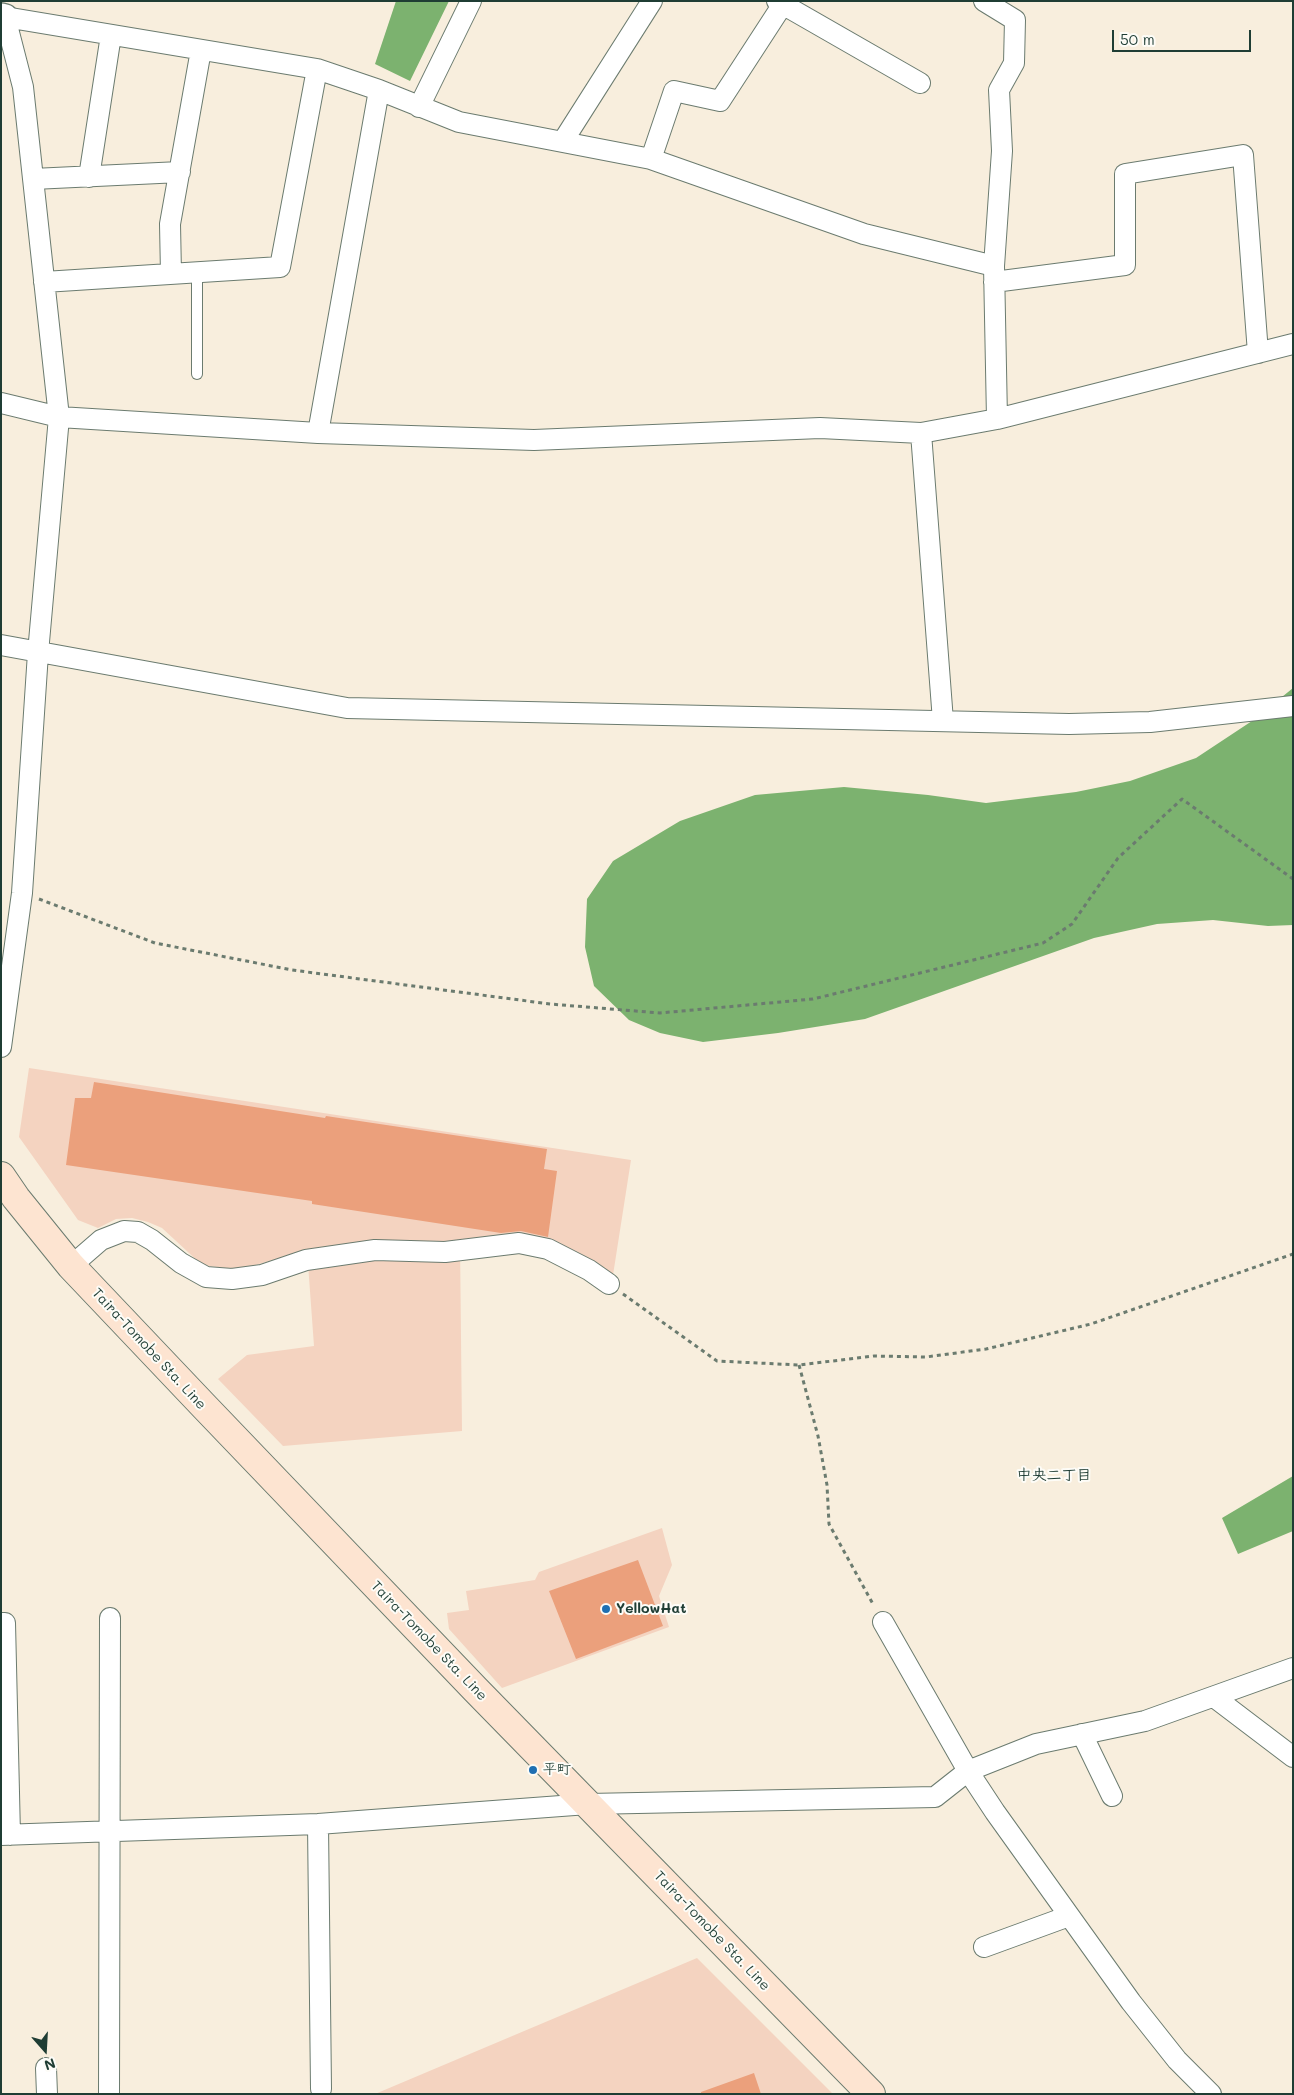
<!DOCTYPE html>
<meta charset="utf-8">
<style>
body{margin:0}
#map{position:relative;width:1294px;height:2095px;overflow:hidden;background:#f8eedd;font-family:Mali,sans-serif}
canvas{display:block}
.frame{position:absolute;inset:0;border:2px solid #1f3d34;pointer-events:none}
.north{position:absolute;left:20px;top:2025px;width:50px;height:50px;-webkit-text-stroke:4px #fdfcf7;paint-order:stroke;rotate:161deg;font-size:14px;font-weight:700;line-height:20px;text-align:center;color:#1f3d34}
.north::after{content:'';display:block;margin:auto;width:18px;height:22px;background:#1f3d34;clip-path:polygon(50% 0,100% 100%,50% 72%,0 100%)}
.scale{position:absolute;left:1112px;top:30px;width:139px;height:22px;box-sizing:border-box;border:2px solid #1f3d34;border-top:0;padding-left:6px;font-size:15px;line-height:18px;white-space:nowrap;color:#1f3d34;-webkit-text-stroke:4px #fdfcf7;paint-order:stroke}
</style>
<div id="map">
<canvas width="1294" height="2095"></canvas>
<div class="frame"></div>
<div class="north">N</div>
<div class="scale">50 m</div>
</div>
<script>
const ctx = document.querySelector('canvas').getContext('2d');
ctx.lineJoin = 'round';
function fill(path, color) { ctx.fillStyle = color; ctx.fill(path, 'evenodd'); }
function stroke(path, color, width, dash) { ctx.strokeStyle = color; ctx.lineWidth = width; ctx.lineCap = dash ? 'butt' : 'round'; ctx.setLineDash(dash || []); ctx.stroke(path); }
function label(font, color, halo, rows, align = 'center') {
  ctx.font = font + ' Mali,"Klee One",sans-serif'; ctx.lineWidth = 4; ctx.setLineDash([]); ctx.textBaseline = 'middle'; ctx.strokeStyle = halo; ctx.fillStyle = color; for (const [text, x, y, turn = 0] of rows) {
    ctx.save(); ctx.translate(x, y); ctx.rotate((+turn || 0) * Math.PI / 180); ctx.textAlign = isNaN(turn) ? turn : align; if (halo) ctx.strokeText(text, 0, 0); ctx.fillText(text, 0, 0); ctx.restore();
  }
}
const built = new Path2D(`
 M29,1068L631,1160L613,1275L552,1243H460L462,1431L283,1446L218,1379L247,1355L314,1346L307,1250L252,1266L232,1269L202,1265L162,1228L148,1222L132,1218L116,1219L98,1228L78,1220L19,1137Z
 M662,1528L672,1565L659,1596L669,1627L502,1688L449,1629L447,1613L469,1610L466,1591L535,1580L539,1572Z
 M697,1958L833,2094H375Z`);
const forest = new Path2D(`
 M396,1H449L410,81L375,64Z
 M1293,688V925L1268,926L1213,920L1157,924L1094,938L865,1019L778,1033L703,1042L660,1033L629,1020L594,986L585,947L587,899L613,861L680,821L755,795L844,787L928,795L986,803L1076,792L1130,781L1196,758L1255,719Z
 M1293,1476V1531L1238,1554L1222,1518Z`);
const building = new Path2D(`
 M94,1082L325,1118L326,1116L547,1149L544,1169L557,1171L548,1237L521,1231L501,1233L312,1204V1201L66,1165L75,1098H91Z
 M638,1560L663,1626L576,1659L549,1591Z
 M754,2073L761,2094H701V2092Z`);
const path = new Path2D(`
 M39,899L155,943L292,970L550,1004L660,1013L813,999L1043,943L1072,924L1118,858L1182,799L1293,879
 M623,1294L717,1361L799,1365L874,1356L926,1357L986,1349L1091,1324L1293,1254
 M799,1365L818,1436L827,1485L829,1524L874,1606`);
const service = new Path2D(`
 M197,374V272`);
const minor = new Path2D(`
 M777,1L920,83
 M984,1L1015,20L1014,63L999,90L1002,151L994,266
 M419,107L471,1
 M563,141L652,1
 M651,159L674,91L720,101L783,4
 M89,177L111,35
 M33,179L180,172
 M171,274L170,224L201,50
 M44,282L280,267L317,69
 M994,282L1125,265V174L1243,155L1258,353
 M1,403L59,417L318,433L534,440L820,428L921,433L997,419L1293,344
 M318,433L379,90
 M921,433L943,721
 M1,645L347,708L1069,724L1150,722L1293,706
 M1,1047L22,893L38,653L59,417L23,87L5,17L317,69L379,90L459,122L651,159L864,234L994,266L997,419
 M71,1266L101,1240L124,1231L138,1232L152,1240L181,1263L206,1277L232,1279L262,1275L306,1260L375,1250L445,1252L519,1243L548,1249L589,1270L609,1284
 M883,1622L968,1771L995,1812L1131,2002L1177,2060L1211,2094
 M1,1623H5L10,1835
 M1214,1697L1293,1757
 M1082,1734L1112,1796
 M318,1824L321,2089
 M1,1835L318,1824L588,1804L935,1797L968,1771L1036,1744L1145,1721L1293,1668
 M984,1947L1069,1916
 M46,2068L47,2094
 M109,2094L110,1618`);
const tertiary = new Path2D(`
 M1,16L5,17`);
const secondary = new Path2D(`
 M1,1176L16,1198L71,1266L202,1404L476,1690L871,2094`);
const markers = [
 [606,1609,5,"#1f6fb2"],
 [533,1770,5,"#1f6fb2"]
];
const streetNames = [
 ["Taira-Tomobe Sta. Line",149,1349,47],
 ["Taira-Tomobe Sta. Line",429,1641,46],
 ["Taira-Tomobe Sta. Line",712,1931,46]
];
const poiNames = [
 ["YellowHat",616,1609],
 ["平町",543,1770]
];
const neighbourhoodNames = [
 ["中央二丁目",1054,1475]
];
fill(built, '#f4d3c0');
fill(forest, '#7cb26f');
fill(building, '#eba07c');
stroke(service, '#6b7b6f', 12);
stroke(minor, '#6b7b6f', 22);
stroke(tertiary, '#6b7b6f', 28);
stroke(secondary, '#6b7b6f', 30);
stroke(path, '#6b7b6f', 3, [4, 4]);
stroke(service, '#fff', 10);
stroke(minor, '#fff', 20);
stroke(tertiary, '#fff', 25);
stroke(secondary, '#fde4d1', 28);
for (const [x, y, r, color] of markers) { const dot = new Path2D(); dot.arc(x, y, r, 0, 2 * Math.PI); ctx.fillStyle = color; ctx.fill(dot); stroke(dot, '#fdfcf7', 2); }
label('14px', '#1f3d34', '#fdfcf7', streetNames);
label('bold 14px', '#1f3d34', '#fdfcf7', poiNames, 'left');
label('bold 15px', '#1f3d34', '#fdfcf7', neighbourhoodNames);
</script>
